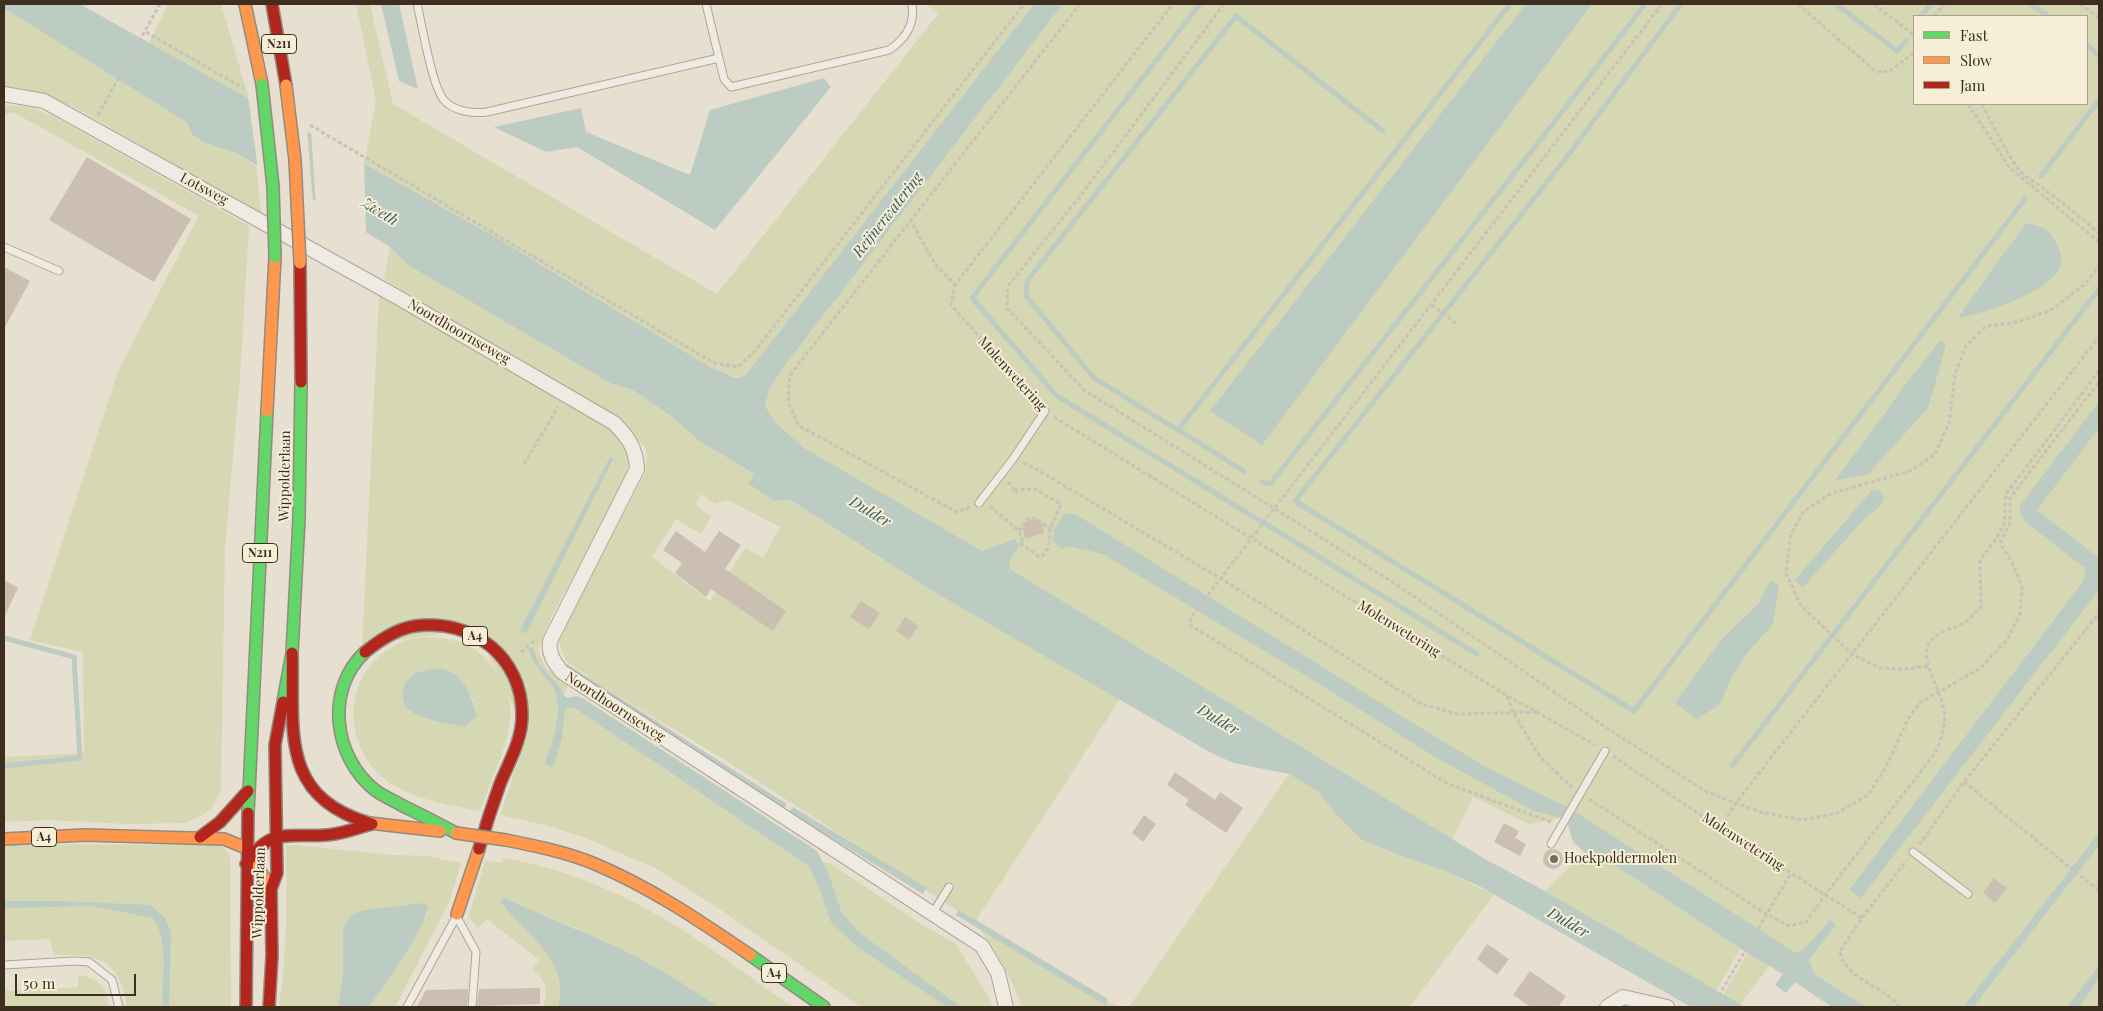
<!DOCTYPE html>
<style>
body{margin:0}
#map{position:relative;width:2103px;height:1011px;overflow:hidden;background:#e7e0d1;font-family:"Playfair Display",serif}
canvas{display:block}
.frame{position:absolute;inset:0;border:5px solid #3d2e20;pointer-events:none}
.legend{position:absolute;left:1913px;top:15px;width:175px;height:90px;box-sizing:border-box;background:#f7eed8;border:1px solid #ada18e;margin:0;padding:6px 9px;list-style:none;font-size:15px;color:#3d2e20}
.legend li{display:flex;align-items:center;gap:10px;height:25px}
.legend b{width:25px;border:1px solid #ada18e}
.scale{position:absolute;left:15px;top:974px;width:121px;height:22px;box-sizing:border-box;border:2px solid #3d2e20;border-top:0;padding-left:6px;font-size:15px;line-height:18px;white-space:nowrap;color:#3d2e20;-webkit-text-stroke:4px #f7eed8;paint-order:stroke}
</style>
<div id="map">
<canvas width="2103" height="1011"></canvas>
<div class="frame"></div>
<ul class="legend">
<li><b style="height:6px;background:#63d668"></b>Fast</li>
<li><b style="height:6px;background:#ff974d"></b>Slow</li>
<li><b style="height:6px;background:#b3261e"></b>Jam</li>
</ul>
<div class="scale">50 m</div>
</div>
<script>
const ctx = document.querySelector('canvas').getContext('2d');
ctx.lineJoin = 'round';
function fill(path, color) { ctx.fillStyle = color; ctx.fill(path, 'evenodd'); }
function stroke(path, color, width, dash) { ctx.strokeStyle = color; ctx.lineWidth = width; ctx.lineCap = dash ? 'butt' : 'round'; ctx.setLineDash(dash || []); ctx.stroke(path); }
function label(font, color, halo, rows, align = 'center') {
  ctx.font = font + ' "Playfair Display",serif'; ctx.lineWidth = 4; ctx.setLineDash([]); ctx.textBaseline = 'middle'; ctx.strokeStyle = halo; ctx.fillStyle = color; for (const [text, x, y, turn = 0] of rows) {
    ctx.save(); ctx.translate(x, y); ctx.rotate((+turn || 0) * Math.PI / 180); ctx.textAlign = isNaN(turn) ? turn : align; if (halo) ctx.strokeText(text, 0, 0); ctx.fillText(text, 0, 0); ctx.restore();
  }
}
const green = new Path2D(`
 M168,4H221L249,99L149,43Z
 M356,4H370L393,104L717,294L938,14L926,4H1034L745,376C721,382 674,347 653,334C560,273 462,219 364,164L376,101Z
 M1063,4H2099V1007H1867L1815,975L1809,960L1836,925L1830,920L1803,950L1796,953L1567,807L1561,818L1529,824L1473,797L1452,839L1010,569L1008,562L1019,546L983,552L961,540L804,448L775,422L765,406L770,389L789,360ZM1914,16H2087V104H1914Z
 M4,10H7L186,122C201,151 212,141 237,153C244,156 250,162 256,166L261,214L76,108L38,93L4,86Z
 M4,105L29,107L53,116L249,226L240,377L225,548L221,790L212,808L201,816L184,823L127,824L50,820L4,822V757L84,753L83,652L30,640L118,371L199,216L13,112L4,114Z
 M390,247L408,265L612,384L633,390L671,416L698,440L755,475L775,501L789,500L931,590L1120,699L975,922L1118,1007H1022C1011,976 995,949 975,922L733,765L599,684L566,661L559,643L565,625L645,473L647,457L645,447L632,434L596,406L384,279ZM701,494L715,504L727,500L780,527L763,558L746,548L710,601L652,557L676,519L701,534L711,517L695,504Z
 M379,295L441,328L597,419C624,438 636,451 623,484L551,617L538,650L545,667L568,686L561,701L573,705L663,768L796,856L813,864L828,862L924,926L955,943L989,997L992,1007H861L715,906L655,868L583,837L545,825L500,815L527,735L476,628L362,646Z
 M428,637C443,638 458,640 472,648C496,662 514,695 510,723C505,753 490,783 480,811C452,806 408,798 386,780C340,744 342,670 398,644C407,639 417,638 428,637ZM412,675L459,678L473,699L477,716L464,727L452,725L411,712L402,701V690Z
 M1289,774L1317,791L1337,815L1399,855L1440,869L1494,895L1409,1007H1129Z
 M4,844L222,845L230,855L231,1007H127C120,958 98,954 54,955L50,939L4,941Z
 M296,845L392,855L427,856L461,863L450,900L395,1007H369L408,949L428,912L421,903L365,910L343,956V973L338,1007H279C287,952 287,901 286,846Z
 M1584,852L1599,856L1633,877L1741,948L1716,991L1545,891Z
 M503,858C576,870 645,903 705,945C735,965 763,987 793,1007H718L621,949L573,927L539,915L503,897L501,902C525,935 571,960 558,1007H543C549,987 546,983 532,969L539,960L487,919L478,928L472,921L469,915L485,861L501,863Z
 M1747,953L1764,963L1770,965L1740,1005L1723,995Z
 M78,975C97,977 108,988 109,1007H4V991L78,987Z`);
const water = new Path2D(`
 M4,4H80L502,241L711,368L736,378L745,376L1034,4H1063L789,360L770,388L765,406L775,422L804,448L982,551L1015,539L1019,546L1009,562L1010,569L1485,859L1545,891L1745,1007H1691L1481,887L1440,869L1399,855L1361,839L1337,815L1317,791L1289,774L1234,763L1213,754L931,590L790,500L775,501L749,484L754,474L698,440L671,416L633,390L612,384L408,265L390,247L237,153L205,143L193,135L186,122L7,10H4Z
 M381,4H399L418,89L399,81Z
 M1526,4H1592L1262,445L1210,411Z
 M824,78L831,87L715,230L577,147L546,152L494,127L581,108L586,132L690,175L710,110Z
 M2027,223C2044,228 2051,229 2058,247C2061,254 2062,263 2059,269C2044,295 1986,312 1958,318L1993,268Z
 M1941,340L1946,345L1928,408L1868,474L1834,481C1871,435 1902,385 1941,340Z
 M2099,402V428L2037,510L2099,558V590L1861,898L1849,890L2084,580L2085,568L2023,520L2019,507Z
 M610,457L613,459L526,634L520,630Z
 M1872,490H1878L1884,497L1882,503L1876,510L1866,517L1803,587L1795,580Z
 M1064,514H1075L1434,736L1488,768L1567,807L1561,818L1534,811L1435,757L1318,683L1103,554L1069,546L1062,549L1053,541L1054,529Z
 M1770,580L1779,585L1773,624L1748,652L1732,676L1720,704L1697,719L1675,703L1721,640L1759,603Z
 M528,648H533L538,663L559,686L564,696L568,698L576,696L584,699L817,851L828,872L841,911L857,931L961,1007H947L856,946L831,922L822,895L809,866L573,707L565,709L562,738L553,767L545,764C552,740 567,706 551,684C542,672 533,664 528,648Z
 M567,664L787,804L783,809L564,669Z
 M430,669C435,669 442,668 446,670C465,676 473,700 477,716L465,727C452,725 423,719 412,712C398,704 400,685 412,676C416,672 425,671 430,669Z
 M793,807L927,888L923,894L789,812Z
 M1574,811L1796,953L1803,950L1830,920L1836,925L1809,960L1815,975L1867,1007H1832L1795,982L1786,993L1775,985L1783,974L1747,953L1633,877L1599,856L1584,852L1573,842L1568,824Z
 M2099,833V845L1973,1007H1963Z
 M503,897C541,916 581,930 619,948C652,964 688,986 718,1007H558C571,960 525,935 501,902Z
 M4,901H58L151,905L165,918L171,932L169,1007H162C162,979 170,942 153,918L92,906L4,908Z
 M421,903L428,906C426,929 384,985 369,1007H338L343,973V929L349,918L353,914L365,910Z
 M959,910L1108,999L1105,1005L956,915Z
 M2099,965V979L2079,1007H2067Z`);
const pier = new Path2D(`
 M248,96L307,129L313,203L258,170Z
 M311,131L364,161L366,235L316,205Z`);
const stream = new Path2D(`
 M1200,4L972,298L1057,396L1477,654
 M1681,4L1566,158L1295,501L1634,711L2025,199
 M1836,4L1897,51L1906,41
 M2031,4L2048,16
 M1921,16L1931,4
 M2087,45L2099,55
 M2041,176L2099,100
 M1178,430L1510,4
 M1244,471L1094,378L1026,296L1027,281L1236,16L1383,131
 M1262,482L1270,484L1552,125L1645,4
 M4,638L74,657L80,758L4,766
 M1732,766L2099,289`);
const building = new Path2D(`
 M87,157L191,219L154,282L49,220Z
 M4,267L30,281L4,329Z
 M1035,519L1042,524L1044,533L1025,539L1023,528L1027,521Z
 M676,531L705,552L719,531L741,545L725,569L786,611L773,631L711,589L706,597L675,573L682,563L663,550Z
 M4,580L18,588L4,618Z
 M861,601L880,613L869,629L850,617Z
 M905,617L918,626L909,640L896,631Z
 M1175,772L1215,800L1220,792L1243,808L1226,833L1185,805L1189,800L1167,785Z
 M1144,815L1156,824L1143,842L1132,833Z
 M1504,823L1519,831L1515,838L1526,844L1520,856L1494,842Z
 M1543 859a10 10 0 1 1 20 0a10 10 0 1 1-20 0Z
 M1994,878L2007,888L1995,903L1983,893Z
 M1487,944L1509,959L1497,975L1477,959Z
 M1530,971L1566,996L1558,1007H1531L1513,995Z
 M540,988V1004L477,1006L479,989Z
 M468,989L467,1006L417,1007L426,990Z`);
const path = new Path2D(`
 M1224,4L1081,195L1008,286L1007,308L1084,390L1394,583L1616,734L1707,792L1760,812L1803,820L1837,813L1868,795L1886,767L1908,719L1919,703L1979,669L2007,640L2020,614L2022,586L2012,562L2000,544L2010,522V498L2099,382
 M1798,4L1875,71L1888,72L1914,53
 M1874,4L1914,35
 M2080,4L2099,18
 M1934,16L1945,4
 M146,32L243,88
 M1968,104L2009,167L2099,242
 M1982,104L2002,143L2019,171L2063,203L2099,233
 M98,115L160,4
 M310,125L714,363L738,367L755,351L1024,4
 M910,219L935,264L955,285
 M1432,305L1458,325
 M1038,403L951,305L955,285L1173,4
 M1054,417L1506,695L1595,745
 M1023,463L1036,469L1220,578L1421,704L1458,714L1538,712
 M524,464L558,407
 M1008,482L1017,493
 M1014,490L1035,489L1061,504L1050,529V539L1047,550L1040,559
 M990,506L1019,531L1023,543L1021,544L1041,558
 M970,507L957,512L799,426L788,402L790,375L1080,4
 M1019,531L1027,519L1035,518L1050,529
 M521,652L535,640
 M1928,666L1905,669L1879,668L1852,654L1801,606L1786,573L1791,534L1804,511L1830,494L1910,471L1935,454L1949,424L1955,374L1966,346L1986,326L2014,323L2051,310L2084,285L2099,266
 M1507,696L1514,714L1540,757L1572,787
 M1613,756L1723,830L1862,918
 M1964,782L2098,890L2099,889
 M1589,799L1766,914L1789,926L1806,922L1825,895L1936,752C1941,739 1946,726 1944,711C1942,692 1918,657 1930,642C1939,631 1952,629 1964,623C1970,619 1975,612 1981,607L1980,560L1996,539L2004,524L2006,494L2099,371
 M1551,822L1448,784L1190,625L1191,617L1662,4
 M1721,828L1735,804L2099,337
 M1919,845L1964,782L2099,613
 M1712,1007L1791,873
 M1899,1007C1887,987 1845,980 1840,951L1862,918L1907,860`);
const lane = new Path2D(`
 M417,4C422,24 432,87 444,100C453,111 473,114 487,112L719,58
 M706,4L724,79L731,87L889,50C906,39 915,24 912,4
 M4,247L59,271
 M979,503L1013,459L1045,411
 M1551,844L1605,751
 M1913,852L1968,894
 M932,914L949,887
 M458,919L476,952L472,1007
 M4,965L74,961L89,962L112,980L119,1007
 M407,1007L455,919`);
const street = new Path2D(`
 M4,94L44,101L399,298L614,423C628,437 636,448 637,469L550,641C548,654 554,662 562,672L982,946L998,973L1006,1007
 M1607,1007L1623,997L1667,1007`);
const fast = new Path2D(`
 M365,652C325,689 333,757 375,790C384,797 395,801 405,807C422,815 439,824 456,833
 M283,702L292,653L299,519L301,382
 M248,813L267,411
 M750,955L824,1007`);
const slow = new Path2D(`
 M245,4L262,84
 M267,411L275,257
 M369,823L440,831
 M4,839L85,835L224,839L246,848L271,889
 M506,840C536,846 566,852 595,864C650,887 700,921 750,955
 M457,914L479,849`);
const jam = new Path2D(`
 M272,4L286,85
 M300,263L301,382
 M365,652C380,640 396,629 415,626C472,618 523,657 522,716C522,740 509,762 500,784C492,806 485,828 479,849
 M292,653C294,730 279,796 369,823
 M200,837L220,822L248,791
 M246,864C271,826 288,838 327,835C342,834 357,828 372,824
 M246,1007L248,813
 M269,1007L272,956L271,889L277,873L275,745L283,702`);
const fastBridge = new Path2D(`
 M262,84L273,186L275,257`);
const slowBridge = new Path2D(`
 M286,85L295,160L300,263
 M456,833L506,840`);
const markers = [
 [1554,859,5,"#786c5e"]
];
const shields = [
 [279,44,35],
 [260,553,35],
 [475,636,25],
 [44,837,25],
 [774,973,25]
];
const shieldNames = [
 ["N211",279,44],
 ["N211",260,553],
 ["A4",475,636],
 ["A4",44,837],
 ["A4",774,973]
];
const streetNames = [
 ["Lotsweg",204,189,28],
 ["Noordhoornseweg",459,332,30],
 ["Molenwetering",1012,374,48],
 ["Wippolderlaan",285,476,-89],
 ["Molenwetering",1399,629,32],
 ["Noordhoornseweg",615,707,33],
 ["Molenwetering",1743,842,33],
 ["Wippolderlaan",259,893,-88]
];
const poiNames = [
 ["Hoekpoldermolen",1564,859]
];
const waterNames = [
 ["Zweth",380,212,32],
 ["Reijnerwatering",888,215,-52],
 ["Dulder",870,512,31],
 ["Dulder",1218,720,31],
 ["Dulder",1568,923,30]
];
fill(green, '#d6d7b3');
fill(water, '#bcccc2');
fill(pier, '#e7e0d1');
stroke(stream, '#bcccc2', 5);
fill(building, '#cbbfb2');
stroke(lane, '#ada599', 9);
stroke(street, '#ada599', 16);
stroke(fast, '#928b80', 14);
stroke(slow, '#928b80', 14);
stroke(jam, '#928b80', 14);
stroke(path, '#c8c2b9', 3, [4, 2.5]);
stroke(lane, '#efebe3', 7);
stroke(street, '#efebe3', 14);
stroke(fast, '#63d668', 11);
stroke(slow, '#ff974d', 11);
stroke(jam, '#b3261e', 11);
stroke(fastBridge, '#928b80', 14, []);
stroke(slowBridge, '#928b80', 14, []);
stroke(fastBridge, '#63d668', 11);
stroke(slowBridge, '#ff974d', 11);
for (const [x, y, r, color] of markers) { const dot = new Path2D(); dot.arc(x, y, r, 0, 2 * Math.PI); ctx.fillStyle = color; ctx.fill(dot); stroke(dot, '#f7eed8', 2); }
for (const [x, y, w] of shields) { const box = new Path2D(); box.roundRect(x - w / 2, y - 9.5, w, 19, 4); ctx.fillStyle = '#f7eed8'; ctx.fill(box); stroke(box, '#3d2e20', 1); }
label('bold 12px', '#3d2e20', null, shieldNames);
label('14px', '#3d2e20', '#f7eed8', streetNames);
label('14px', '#3d2e20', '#f7eed8', poiNames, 'left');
label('italic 15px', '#2f5d5a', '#f7eed8', waterNames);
</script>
